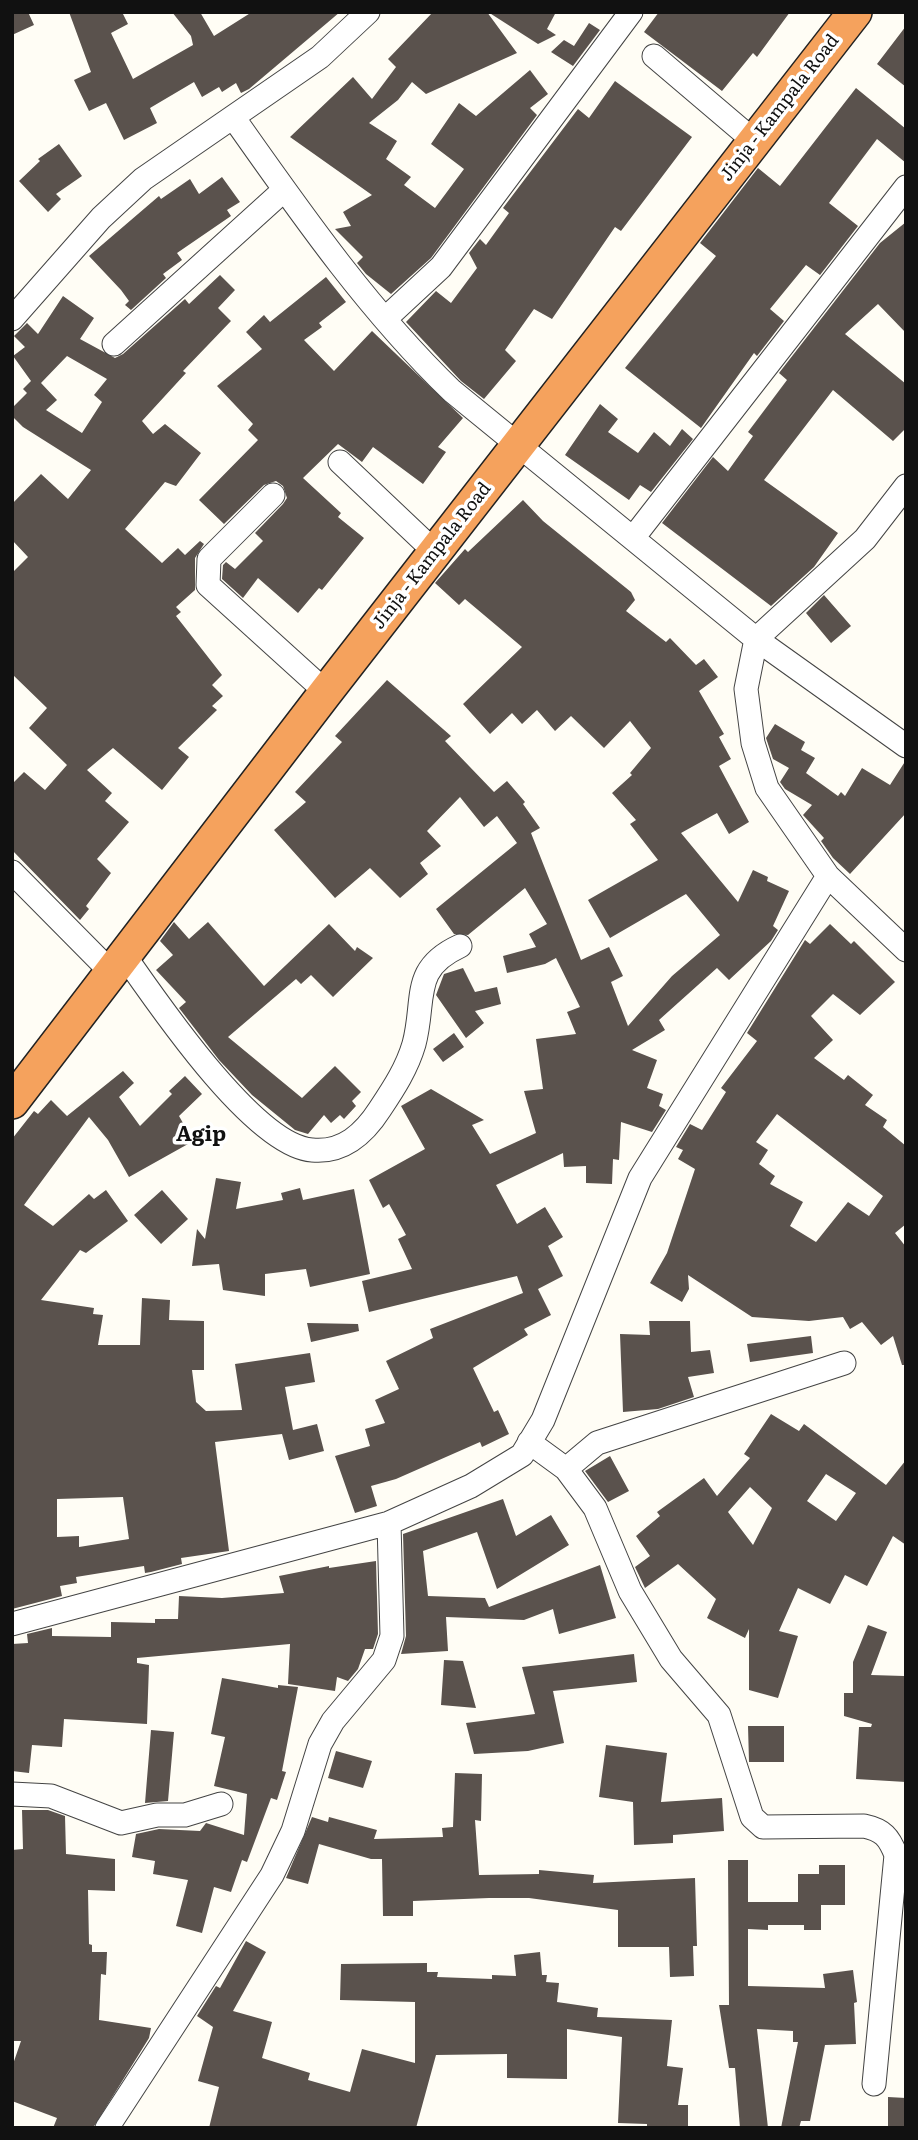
<!DOCTYPE html>
<style>
body{margin:0}
#map{position:relative;width:918px;height:2140px;overflow:hidden;background:#fffdf5;font-family:Literata,serif}
canvas{display:block}
.frame{position:absolute;inset:0;border:14px solid #111;pointer-events:none}
</style>
<div id="map">
<canvas width="918" height="2140"></canvas>
<div class="frame"></div>
</div>
<script>
const ctx = document.querySelector('canvas').getContext('2d');
ctx.lineJoin = 'round';
function fill(path, color) { ctx.fillStyle = color; ctx.fill(path, 'evenodd'); }
function stroke(path, color, width, dash) { ctx.strokeStyle = color; ctx.lineWidth = width; ctx.lineCap = dash ? 'butt' : 'round'; ctx.setLineDash(dash || []); ctx.stroke(path); }
function label(font, color, halo, rows, align = 'center') {
  ctx.font = font + ' Literata,serif'; ctx.lineWidth = 7; ctx.setLineDash([]); ctx.textBaseline = 'middle'; ctx.strokeStyle = halo; ctx.fillStyle = color; for (const [text, x, y, turn = 0] of rows) {
    ctx.save(); ctx.translate(x, y); ctx.rotate((+turn || 0) * Math.PI / 180); ctx.textAlign = isNaN(turn) ? turn : align; if (halo) ctx.strokeText(text, 0, 0); ctx.fillText(text, 0, 0); ctx.restore();
  }
}
const building = new Path2D(`
 M12,12H28L34,25L12,35Z
 M69,12H122L128,24L111,33L133,79L193,45L191,36L172,12H200L214,36L252,12H340L249,89L241,93L236,83L222,92L219,87L202,97L194,82L150,108L157,123L124,140L106,103L89,111L74,80L91,72Z
 M433,12H487L517,53L426,94L412,82L398,100L369,123L397,141L386,159L411,177L404,185L435,208L464,169L431,144L459,103L476,116L530,70L548,94L530,108L537,115L431,258L391,294L366,274L357,263L363,257L335,229L351,226L343,212L372,195L290,137L353,77L372,99L396,67L388,59Z
 M488,12H556L547,29L556,35L538,44Z
 M659,12H790L757,57L753,53L722,91L644,32Z
 M589,23L600,30L573,66L551,52L564,40L574,46Z
 M906,26V87L877,64Z
 M615,81L692,137L621,231L615,227L552,319L534,309L505,350L516,361L484,399L461,381L406,322L436,291L451,303L477,268L469,253L480,239L486,245L509,213L503,208L578,109L589,118Z
 M856,88L906,129V163L877,139L829,203L858,226L820,275L806,265L770,309L784,321L757,356L754,353L701,428L625,368L716,256L700,243L758,168L780,186Z
 M59,144L82,176L56,194L61,199L48,212L19,181L40,161L38,159Z
 M222,177L240,202L227,210L231,216L177,253L182,260L163,274L166,278L131,310L125,305L129,301L121,290L89,256L159,196L161,199L190,179L199,194Z
 M906,222V333L878,304L845,334L906,384V428L893,441L833,390L764,480L838,533L814,567L771,606L662,523L713,457L728,471L753,436L748,432L787,380L779,373L880,243Z
 M220,275L235,290L218,308L231,321L183,371L186,373L142,421L153,434L165,424L201,453L176,486L165,482L125,529L162,563L178,548L185,555L200,541L204,544L195,558V590L176,607L181,612L176,616L222,675L212,685L223,696L212,706L217,710L178,748L189,757L162,790L113,748L87,770L112,793L105,801L129,822L97,859L111,873L86,906L89,909L80,920L12,850V784L24,772L45,790L67,765L29,728L47,708L12,674V573L28,557L12,540V504L41,474L68,499L91,470L23,427L12,416V408L27,393L23,389L31,381L13,356L25,347L14,336L27,323L38,334L63,296L94,318L80,339L115,358L123,354L185,299L189,304ZM67,356L107,379L94,395L102,402L82,433L46,410L57,400L41,383Z
 M326,277L346,302L319,323L322,327L304,340L334,371L372,331L463,418L438,447L446,452L423,484L373,447L362,462L338,444L303,478L341,513L338,517L364,538L322,590L319,588L298,613L258,578L243,598L222,579L223,565L226,562L235,569L263,541L255,533L283,504L287,498L283,486L276,481L264,485L224,524L199,500L258,440L248,430L253,424L217,386L262,349L246,332L264,315L270,322Z
 M600,404L618,419L608,432L638,453L654,432L670,446L682,429L693,439L651,492L640,485L629,500L565,455Z
 M523,500L543,521L631,592L635,600L626,611L666,642L670,638L696,665L704,659L718,677L699,691L724,734L719,737L731,759L719,766L749,822L729,834L717,813L681,833L738,902L753,870L768,877L767,881L789,891L773,926L778,930L771,941L729,980L717,968L659,1020L665,1030L632,1050L657,1060L647,1088L663,1094L659,1106L666,1110L652,1132L621,1122L619,1160L613,1159L612,1184L586,1183V1166L564,1167L563,1153L496,1185L517,1224L545,1207L563,1237L548,1246L563,1276L538,1289L551,1315L524,1329L528,1335L473,1368L494,1412L498,1410L509,1434L482,1447L480,1442L396,1479L371,1486L377,1506L355,1513L335,1456L370,1446L365,1429L385,1423L375,1400L399,1389L386,1361L433,1338L430,1329L523,1293L517,1276L369,1312L362,1281L412,1269L398,1239L406,1235L389,1204L383,1208L369,1180L425,1149L401,1106L431,1089L484,1120L472,1125L490,1154L536,1133L524,1091L543,1089L536,1039L576,1034L567,1012L580,1007L556,958L545,964L507,973L503,956L536,947L529,934L547,924L525,888L468,935L454,934L436,909L517,843L497,816L484,827L460,797L427,831L441,846L420,863L428,874L400,898L370,868L335,898L274,830L306,802L295,792L342,742L335,736L387,680L451,736L445,741L494,792L507,781L525,802L523,804L540,828L531,833L581,960L609,947L623,976L611,982L628,1026L672,976L720,935L686,894L610,938L588,900L658,860L630,824L636,820L612,793L632,775L630,773L651,748L630,721L604,748L571,716L555,731L537,710L522,724L512,713L490,734L463,704L522,647L465,599L459,605L435,583L465,549L468,552Z
 M824,595L851,626L831,643L806,613Z
 M775,724L805,742L801,750L815,758L806,773L838,796L841,792L845,796L862,768L890,785L906,760V813L850,874L833,858L821,841L824,838L803,815L812,805L785,789L780,782L789,768L773,759L766,738Z
 M174,922L189,939L208,922L264,986L329,924L355,951L357,947L373,958L333,997L311,975L301,984L296,979L228,1037L302,1098L335,1066L361,1092L352,1101L356,1106L344,1119L340,1115L331,1123L324,1115L308,1134L295,1130L252,1095L219,1060L179,1008L186,1002L156,970L173,955L160,941Z
 M830,924L851,944L854,941L895,982L860,1015L833,994L811,1016L833,1040L814,1058L844,1080L848,1075L873,1095L865,1105L887,1120L883,1127L906,1146V1224L895,1233L906,1247V1365H902L893,1336L881,1345L862,1322L850,1329L843,1317L809,1321L752,1317L688,1275L689,1289L682,1302L650,1283L667,1253L695,1169L678,1159L683,1150L676,1147L690,1124L702,1130L726,1092L721,1088L757,1041L747,1033L805,940L810,944ZM777,1114L883,1196L869,1216L848,1202L816,1242L790,1226L803,1202L770,1184L775,1176L759,1164L768,1150L756,1142Z
 M463,968L475,992L497,987L501,1004L475,1011L484,1023L466,1038L436,995L444,974Z
 M454,1033L464,1047L443,1062L433,1049Z
 M123,1071L134,1083L119,1097L140,1126L172,1094L169,1091L185,1076L202,1094L179,1116L191,1137L185,1140L188,1144L129,1177L108,1140L89,1117L24,1205L53,1226L89,1194L94,1199L106,1190L128,1221L86,1253L80,1250L41,1300L94,1308L93,1314L103,1315L98,1345H140L142,1298L170,1300L169,1320L204,1321V1370H192L196,1402L206,1411L242,1410L235,1364L310,1353L315,1382L285,1387L293,1430L317,1424L324,1451L289,1460L282,1434L215,1442L229,1551L181,1558L182,1564L151,1572L145,1573L144,1566L76,1577L77,1583L60,1586L62,1596L12,1609V1139L34,1111L38,1114L51,1100L67,1116ZM123,1497L129,1539L79,1547V1536L57,1537V1499Z
 M216,1178L241,1182L236,1209L283,1200L281,1193L300,1188L303,1200L354,1189L370,1274L310,1287L306,1269L265,1274V1296L223,1290L219,1264L192,1266L197,1229L205,1239Z
 M162,1190L188,1219L161,1244L134,1215Z
 M649,1321H690L691,1352L710,1350L714,1373L688,1377L694,1397L658,1409L623,1412L620,1334L650,1335Z
 M307,1323L358,1324L359,1331L311,1342Z
 M811,1336L813,1353L750,1362L747,1344Z
 M771,1414L799,1431L804,1424L886,1485L906,1460V1545L893,1536L867,1586L845,1575L830,1604L798,1588L779,1631L798,1636L778,1698L749,1690V1629L745,1638L707,1618L716,1599L678,1564L645,1588L635,1567L650,1556L636,1536L660,1516L657,1512L704,1478L717,1496L750,1458L744,1454ZM826,1474L856,1493L836,1521L807,1501ZM750,1487L772,1508L753,1545L728,1512Z
 M610,1456L629,1491L608,1502L585,1471Z
 M503,1499L516,1536L551,1515L569,1545L497,1589L477,1532L423,1551L428,1596L485,1598L489,1607L600,1565L616,1618L559,1634L553,1609L524,1620L446,1617L448,1651L401,1654L406,1636L403,1534Z
 M376,1561L378,1634L373,1649H365L358,1669L348,1681L337,1677L335,1691L288,1684L290,1644L137,1658V1663L149,1665L147,1724L64,1719L62,1747L32,1745L29,1773L12,1771V1644L28,1643L27,1634L52,1628V1636L111,1637V1622L155,1623V1619H178L179,1596L222,1598L284,1593L279,1576L329,1566V1568Z
 M868,1625L887,1632L871,1675L904,1676L906,1782L856,1779L859,1727H871L872,1724L844,1716V1693H853V1662Z
 M634,1654L637,1682L553,1691L564,1743L528,1751L474,1754L466,1723L535,1714L522,1667Z
 M444,1660L463,1661L476,1708L441,1705Z
 M222,1678L278,1688V1685L298,1687L282,1771L286,1772L277,1800L271,1798L247,1862L242,1860L231,1892L214,1887L202,1933L176,1926L188,1880L153,1874L155,1861L132,1857L136,1834L159,1829L200,1831L206,1823L244,1835L247,1794L214,1786L225,1737L211,1734Z
 M748,1726H784V1762H749Z
 M151,1730L174,1732L168,1801L145,1803Z
 M606,1745L667,1753L661,1802L722,1798L724,1831L673,1835V1843L634,1845L633,1802L599,1797Z
 M336,1751L372,1761L363,1788L328,1778Z
 M455,1773L482,1774L481,1821L475,1820L479,1875L539,1874V1870L594,1875L593,1883L695,1878L697,1946H693L694,1976L670,1977L669,1947H618V1910L529,1898H489L413,1901V1916H383L382,1859H371L319,1844L308,1884L286,1878L312,1817L328,1822L329,1817L377,1830L374,1839L443,1837L442,1828L453,1827Z
 M22,1810H48L65,1816L66,1854L115,1859V1891L88,1890L89,1944L92,1945V1952H107L106,1975L101,1974L99,2020L151,2028L149,2038L93,2128H53L57,2118L12,2101V2067L21,2041H12V1850L23,1849Z
 M728,1860H748V1902H798V1874H819V1865H845V1905H821V1930H804V1925H768V1930L748,1929V1986L825,1988L823,1974L853,1970L857,2002L854,2003L856,2044L825,2045L810,2121H801L799,2128H781L798,2042H793V2031L757,2029L768,2128H740L735,2068H729L719,2005H729Z
 M246,1941L266,1952L233,2011L272,2022L262,2058L310,2073L308,2080L350,2092L362,2049L415,2063V2002L340,2000L341,1964L427,1963V1972H438L437,1977L492,1979V1975L516,1976L514,1955L540,1952L542,1975H547L546,1982L559,1983L557,2002L598,2008L597,2017L672,2020L667,2066L683,2068L678,2105H688V2128H647V2124L618,2123L622,2037L567,2029V2079L507,2078V2054L436,2055L416,2128H209L219,2087L198,2081L213,2027L197,2016L216,1986L220,1988Z
 M888,2097L906,2098V2128H888Z`);
const minor = new Path2D(`
 M654,56L754,141
 M233,117C300,212 368,310 452,391L756,639L906,746
 M12,319L101,218L143,179L320,57L368,12
 M385,319L441,267L631,12
 M114,344L284,190
 M340,462L435,552
 M906,486L865,539L756,639L746,689L753,743L767,788L828,876L906,950
 M273,495L209,559L208,585L326,692
 M633,538L906,187
 M12,872L111,972
 M124,955C157,1002 254,1146 312,1150C343,1153 364,1134 380,1109C394,1088 407,1068 414,1044C426,999 410,969 460,946
 M529,1442L566,1469L595,1508L630,1591L671,1659L719,1715L752,1817L763,1827L864,1826C883,1830 889,1837 896,1855L874,2084
 M566,1469L597,1443L844,1363
 M12,1624L389,1523L471,1486L522,1455L543,1420L640,1178L828,876
 M12,1794L51,1796L121,1823L157,1815H185L221,1804
 M107,2128L272,1875L293,1831L320,1744L333,1721L384,1660L392,1636L389,1523`);
const highway = new Path2D(`
 M12,1102L326,692L855,12`);
const streetNames = [
 ["Jinja - Kampala Road",780,108,-52],
 ["Jinja - Kampala Road",432,556,-52]
];
const quarterNames = [
 ["Agip",201,1135]
];
fill(building, '#5a524d');
stroke(minor, '#444', 25);
stroke(highway, '#222', 36);
stroke(minor, '#fff', 23);
stroke(highway, '#f5a25d', 33);
label('18px', '#111', '#fff', streetNames);
label('bold 21px', '#111', '#fff', quarterNames);
</script>
